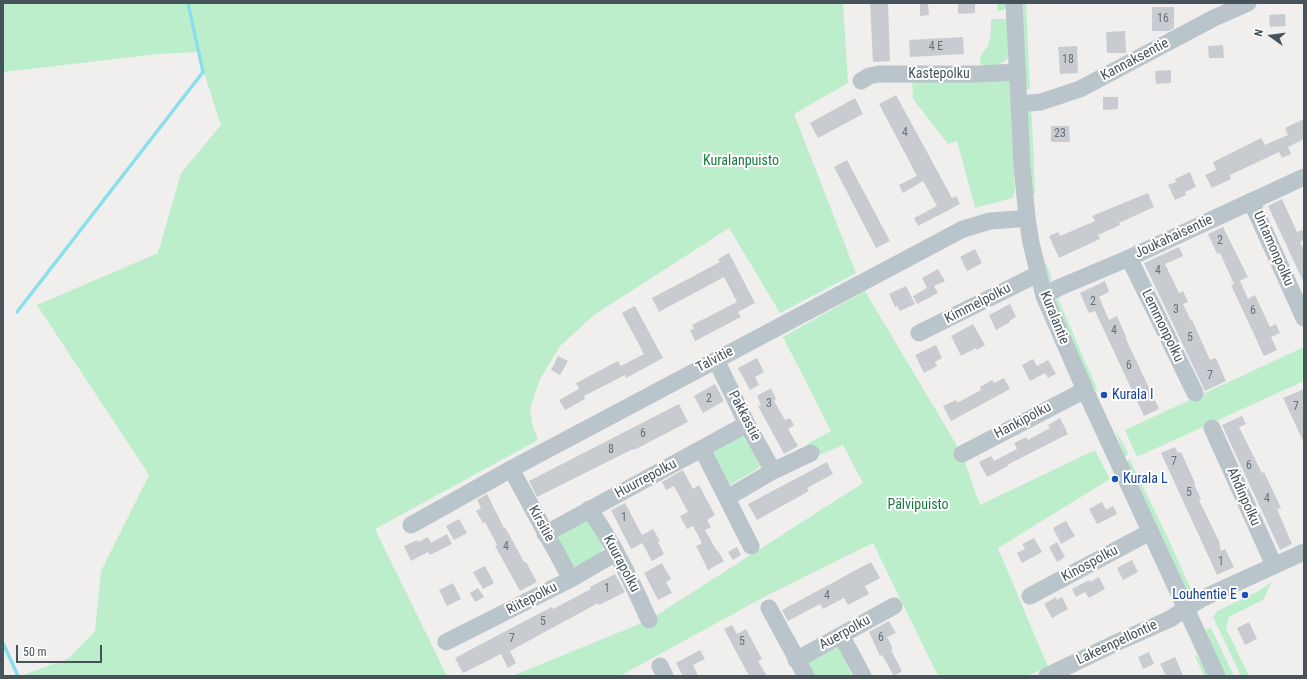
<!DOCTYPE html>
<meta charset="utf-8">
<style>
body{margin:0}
#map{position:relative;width:1307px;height:679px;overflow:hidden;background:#f1eeee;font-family:"Roboto Condensed",sans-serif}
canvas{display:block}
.frame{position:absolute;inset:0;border:4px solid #46535b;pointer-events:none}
.north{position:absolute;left:1251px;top:16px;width:40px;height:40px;-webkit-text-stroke:3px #fff;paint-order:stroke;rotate:284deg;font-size:11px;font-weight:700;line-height:16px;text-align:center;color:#46535b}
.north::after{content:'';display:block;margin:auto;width:14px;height:18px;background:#46535b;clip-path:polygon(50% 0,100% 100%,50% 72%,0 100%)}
.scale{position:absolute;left:16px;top:645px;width:86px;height:18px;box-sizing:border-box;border:2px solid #46535b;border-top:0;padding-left:5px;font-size:12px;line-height:14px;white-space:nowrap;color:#46535b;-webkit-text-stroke:3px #fff;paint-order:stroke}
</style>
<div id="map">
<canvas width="1307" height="679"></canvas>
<div class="frame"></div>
<div class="north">N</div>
<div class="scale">50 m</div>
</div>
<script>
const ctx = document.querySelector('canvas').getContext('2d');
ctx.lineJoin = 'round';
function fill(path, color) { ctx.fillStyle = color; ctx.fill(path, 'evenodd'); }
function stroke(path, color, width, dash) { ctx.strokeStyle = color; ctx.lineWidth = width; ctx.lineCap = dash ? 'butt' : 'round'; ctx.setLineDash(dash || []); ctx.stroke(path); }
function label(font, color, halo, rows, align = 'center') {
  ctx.font = font + ' "Roboto Condensed",sans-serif'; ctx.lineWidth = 4; ctx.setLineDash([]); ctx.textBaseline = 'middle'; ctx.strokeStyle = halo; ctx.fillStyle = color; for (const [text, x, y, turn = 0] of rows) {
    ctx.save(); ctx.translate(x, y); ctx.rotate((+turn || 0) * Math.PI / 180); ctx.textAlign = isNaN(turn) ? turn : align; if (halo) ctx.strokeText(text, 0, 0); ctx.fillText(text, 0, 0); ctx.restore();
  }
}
const green = new Path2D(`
 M3,3H843L848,83L794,114L856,273L780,313L729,228L594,315L560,346L540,379L530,408L532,423L538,440L375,529L447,676H21L69,658L95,631L101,571L149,475L37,305L158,253L181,173L221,125L197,52L159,54L3,72Z
 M997,3H1007V8L1004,10L998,11Z
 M1020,3H1026L1030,89H1027Z
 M991,19H1007L1010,52L1007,60C998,65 990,69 980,63C979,53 986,52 989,43C991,35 991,27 991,19Z
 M1009,75L1015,193L1012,198L975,208L957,141L948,144L913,99L912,79Z
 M1028,111L1031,112L1032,120L1035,194L1031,195L1027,120Z
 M1036,241L1050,273L1052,282L1049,281Z
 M865,291L962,454L980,505L1095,450L1110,479L998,548L1048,667L1027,676H938L873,543L764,597L620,676H512L649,620L863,483L843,445L813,458L807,444L831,431L783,337Z
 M1057,299L1059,301L1098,391L1095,390L1088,380L1055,302Z
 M1304,347V381L1137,457L1125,430Z
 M1115,429L1127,451L1128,455L1124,456Z
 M746,433L760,465L759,468L728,486L711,454L712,449Z
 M1130,460L1167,536L1193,594L1189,593L1183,586L1127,461Z
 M586,517L603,547C600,557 585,565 574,567L554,533Z
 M1272,582L1263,600L1229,617L1226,628L1249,676H1241L1213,617L1217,611L1257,592Z
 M1211,628L1234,676H1223L1204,630Z
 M835,646L839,647L852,676H811L806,663Z
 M1196,655L1212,676H1204L1195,656Z`);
const stream = new Path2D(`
 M17,312L203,72L188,3
 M3,643L18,676`);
const building = new Path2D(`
 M870,3H888L890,61L873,62Z
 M920,3H928L929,15L920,16Z
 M958,3H975V13L958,14Z
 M1152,7H1174V28L1169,31H1152Z
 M1285,14L1286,26L1270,27L1269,15Z
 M1125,31L1126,53H1107L1106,32Z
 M963,37L964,54L910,57L909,40Z
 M1223,45L1224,58H1209L1208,46Z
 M1077,46L1078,73L1060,74L1058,47Z
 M1171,70V83L1156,84L1155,71Z
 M896,95L952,198L956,196L960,204L918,226L914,218L937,206L923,181L903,193L899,185L917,176L879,104Z
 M1103,97H1118V109L1103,110Z
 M855,98L863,114L818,138L810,123Z
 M1304,119V139L1288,147L1291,154L1282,158L1279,152L1230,175L1231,179L1212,188L1205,175L1216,170L1213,162L1261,138L1265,145L1288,135L1285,128Z
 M1051,126H1069L1070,142H1051Z
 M847,160L890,241L876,248L834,167Z
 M1190,172L1196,187L1185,192L1186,195L1175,200L1168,185L1176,182L1175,179Z
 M1148,193L1154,207L1119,223L1120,225L1098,235L1100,239L1059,258L1049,236L1058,232L1060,236L1095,221L1092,216Z
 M1282,199L1297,232L1304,229V240L1300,242L1304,250V283L1268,206Z
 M1223,227L1248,277L1240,281L1248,299L1255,295L1270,327L1276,324L1280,333L1271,337L1277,350L1264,356L1231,285L1234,284L1220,253L1217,254L1208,234Z
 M1179,247L1183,256L1165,264L1179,293L1183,291L1188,302L1183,304L1191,321L1192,320L1210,360L1216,358L1226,381L1205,391L1144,263Z
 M975,249L982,263L967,271L960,257Z
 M729,253L755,303L738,312L741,317L695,341L690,330L694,329L692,325L737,302L724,277L659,312L652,298L720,262L718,259Z
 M938,269L945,281L934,286L938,293L917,304L913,296L927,288L922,278Z
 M1105,281L1109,292L1099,297L1109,320L1117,316L1127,339H1126L1159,409L1144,416L1095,311L1089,313L1080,293Z
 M906,286L915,304L900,311L897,306L895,307L889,294Z
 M1010,304L1016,317L1009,321L1010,322L996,330L989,315Z
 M635,306L663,358L626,378L625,375L584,396L585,399L565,410L559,400L579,389L576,383L618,361L621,366L644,354L622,313Z
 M973,324L985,345L977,350L976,348L961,356L951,336Z
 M936,345L942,358L935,362L937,366L924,373L915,355Z
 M558,356L568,361L560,375L551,370Z
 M757,358L764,372L755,377L759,385L750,390L738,368Z
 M1033,359L1037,366L1048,360L1056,374L1048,378L1045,373L1030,381L1022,365Z
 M1004,378L1010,389L951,421L943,406L956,400L957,403L981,390L980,387L992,380L994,383Z
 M715,384L724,401L703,413L694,396Z
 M771,388L776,399L774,401L785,420L790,418L794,425L788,429L798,446L784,454L758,406L761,405L757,396Z
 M1304,389V443L1283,398Z
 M679,404L688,422L634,450L633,449L537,497L529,481Z
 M1242,416L1246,424L1239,427L1262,473L1264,472L1281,508L1277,509L1292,544L1280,550L1222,425Z
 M1060,418L1068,434L1007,465L1008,466L987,477L979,462L991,456L994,461L1017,449L1014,443L1026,437L1028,440L1050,428L1048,425Z
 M1175,447L1178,453L1181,452L1195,483L1194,484L1201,499L1199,500L1219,541L1221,551L1225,549L1234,567L1217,575L1161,453Z
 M827,462L833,474L807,488L809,491L757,520L748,504Z
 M683,470L693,489L699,485L715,515L707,520L711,527L705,530L717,551H718L724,561L708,570L696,546L702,543L693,526L687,529L680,516L688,512L674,486L666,490L662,482Z
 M487,494L504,528L505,527L524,562H526L537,582L520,591L495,546L497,545L485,522L483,523L476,511L481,508L477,500Z
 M1102,502L1106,510L1113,506L1117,514L1097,524L1089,509Z
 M625,503L642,535L653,529L660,541L658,542L664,554L652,561L642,543L631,549L611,510Z
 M459,519L467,533L454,540L446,526Z
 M1066,521L1075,536L1061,544L1053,528Z
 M447,534L452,544L430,555L428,552L411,561L404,546L417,540L418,542L428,537L431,543Z
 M1034,538L1042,552L1022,563L1017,553L1025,549L1022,544Z
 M1057,542L1065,557L1057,562L1049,547Z
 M737,547L741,555L733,560L728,552Z
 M1132,560L1138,572L1123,580L1117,568Z
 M871,562L880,578L865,586L869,594L848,605L844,598L823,609L820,604L788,621L782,610Z
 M662,563L671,579L666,582L672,593L658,600L644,573Z
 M485,566L494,583L483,589L473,572Z
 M615,574L625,592L599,605L598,603L510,651L516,663L508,668L501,654L463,673L455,658L519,624L552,607L553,609L591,589L590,587Z
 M1099,577L1105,589L1089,598L1085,592L1076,597L1072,589L1089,580L1090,582Z
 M453,583L461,599L447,606L439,590Z
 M478,588L484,597L475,602L470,593Z
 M1056,597L1057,600L1062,597L1068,609L1052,618L1044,604Z
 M889,621L896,633L887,637L893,649L891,650L902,671L894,676L882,655L880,656L869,632Z
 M1249,622L1257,639L1245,645L1237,628Z
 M732,625L737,634L746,629L762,659L758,661L767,676H749L724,629Z
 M700,650L705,659L693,665L698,676H683L676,663Z
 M1149,652L1154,664L1143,669L1138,657Z
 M1175,657L1183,676H1166L1160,664Z`);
const minor = new Path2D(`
 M1014,3L1022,166L1027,217L1031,243L1044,296L1085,390L1217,676
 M861,81L869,76L879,74H977L1018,72
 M1019,104L1041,102L1080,89L1214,18L1248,3
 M1251,201L1304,318
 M1129,258L1195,393
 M1044,296L1058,288L1129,258L1304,177
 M919,333L1038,274
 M716,360L747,424L773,471
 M1212,428L1274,565
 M702,449L751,546
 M962,454L1085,390
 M511,469L571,579
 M727,498L773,471L811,453
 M589,509C614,544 632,582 649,620
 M411,525L511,469L963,229L990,221L1018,219L1027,217
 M545,534L747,424
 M1030,596L1150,532
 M769,608L806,676
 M841,635L863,676
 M446,642L571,579L616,553
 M796,660L894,606
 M660,666L665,676
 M1047,676L1118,642L1170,619L1201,599L1304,552`);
const markers = [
 [1104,395,4,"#1a4fb4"],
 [1115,479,4,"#1a4fb4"],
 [1245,595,4,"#1a4fb4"]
];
const numberNames = [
 ["16",1163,19],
 ["4 E",936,47],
 ["18",1068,60],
 ["4",905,133],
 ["23",1060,134],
 ["2",1220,241],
 ["4",1158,271],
 ["2",1093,302],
 ["3",1176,310],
 ["6",1253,311],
 ["4",1114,331],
 ["5",1190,338],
 ["6",1129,366],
 ["7",1210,376],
 ["2",709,399],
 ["3",769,404],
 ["7",1296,407],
 ["6",643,434],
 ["8",611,450],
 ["7",1174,462],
 ["6",1249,466],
 ["5",1189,493],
 ["4",1267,499],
 ["1",624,518],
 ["4",506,547],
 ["1",1221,562],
 ["1",607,589],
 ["4",827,596],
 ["5",543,622],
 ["6",881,638],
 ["7",512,639],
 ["5",742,642]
];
const streetNames = [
 ["Kannaksentie",1135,60,-28],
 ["Kastepolku",939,74],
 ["Joukahaisentie",1174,237,-25],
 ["Untamonpolku",1273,249,66],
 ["Kimmelpolku",978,304,-27],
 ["Kuralantie",1054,318,68],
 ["Lemmonpolku",1162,326,64],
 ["Talvitie",715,360,-28],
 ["Pakkastie",744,416,63],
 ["Hankipolku",1023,421,-28],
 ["Huurrepolku",646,479,-28],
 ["Ahdinpolku",1243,497,66],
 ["Kirsitie",541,524,61],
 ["Kuurapolku",621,564,62],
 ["Kinospolku",1090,564,-28],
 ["Riitepolku",532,599,-27],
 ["Auerpolku",845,633,-29],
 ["Lakeenpellontie",1117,643,-25]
];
const parkNames = [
 ["Kuralanpuisto",741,161],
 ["Pälvipuisto",918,505]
];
const transitNames = [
 ["Kurala I",1112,395],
 ["Kurala L",1123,479],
 ["Louhentie E",1237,595,"right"]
];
fill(green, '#bdeecb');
stroke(stream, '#8ae0ea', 3.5);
fill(building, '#c8ccd1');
stroke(minor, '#bac4cb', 17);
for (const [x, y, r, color] of markers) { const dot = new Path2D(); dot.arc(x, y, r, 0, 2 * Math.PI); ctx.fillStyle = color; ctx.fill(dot); stroke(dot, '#fff', 1.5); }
label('12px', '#667178', null, numberNames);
label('14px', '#46535b', '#fff', streetNames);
label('14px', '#187b40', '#fff', parkNames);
label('14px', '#164399', '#fff', transitNames, 'left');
</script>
